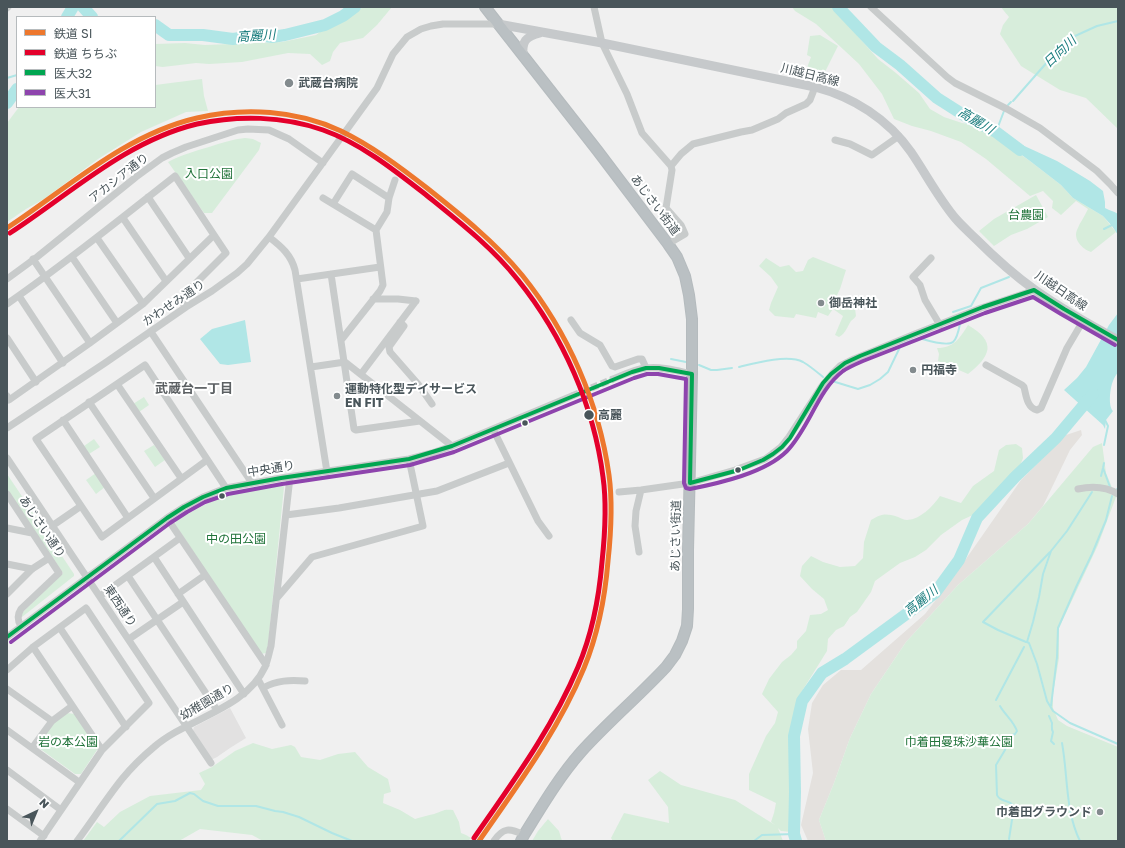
<!DOCTYPE html>
<meta charset="utf-8">
<style>
body{margin:0}
#map{position:relative;width:1125px;height:848px;overflow:hidden;background:#f0f0f0;font-family:"Golos Text","Noto Sans JP",sans-serif}
canvas{display:block}
.frame{position:absolute;inset:0;border:8px solid #49555a;pointer-events:none}
.legend{position:absolute;left:16px;top:16px;width:140px;height:92px;box-sizing:border-box;background:#fff;border:1px solid #b6bbbd;margin:0;padding:5px 7px;list-style:none;font-size:12px;color:#49555a}
.legend li{display:flex;align-items:center;gap:8px;height:20px}
.legend b{width:20px;border:1px solid #b6bbbd}
.north{position:absolute;left:16px;top:792px;width:40px;height:40px;-webkit-text-stroke:3px #fff;paint-order:stroke;rotate:44deg;font-size:11px;font-weight:700;line-height:16px;text-align:center;color:#49555a}
.north::after{content:'';display:block;margin:auto;width:14px;height:18px;background:#49555a;clip-path:polygon(50% 0,100% 100%,50% 72%,0 100%)}
</style>
<div id="map">
<canvas width="1125" height="848"></canvas>
<div class="frame"></div>
<ul class="legend">
<li><b style="height:5px;background:#ed772d"></b>鉄道 SI</li>
<li><b style="height:5px;background:#e4002b"></b>鉄道 ちちぶ</li>
<li><b style="height:5px;background:#00a651"></b>医大32</li>
<li><b style="height:5px;background:#8e44ad"></b>医大31</li>
</ul>
<div class="north">N</div>
</div>
<script>
const ctx = document.querySelector('canvas').getContext('2d');
ctx.lineJoin = 'round';
function fill(path, color) { ctx.fillStyle = color; ctx.fill(path, 'evenodd'); }
function stroke(path, color, width, dash) { ctx.strokeStyle = color; ctx.lineWidth = width; ctx.lineCap = dash ? 'butt' : 'round'; ctx.setLineDash(dash || []); ctx.stroke(path); }
function label(font, color, halo, rows, align = 'center') {
  ctx.font = font + ' "Golos Text","Noto Sans JP",sans-serif'; ctx.lineWidth = 4; ctx.setLineDash([]); ctx.textBaseline = 'middle'; ctx.strokeStyle = halo; ctx.fillStyle = color; for (const [text, x, y, turn = 0] of rows) {
    ctx.save(); ctx.translate(x, y); ctx.rotate((+turn || 0) * Math.PI / 180); ctx.textAlign = isNaN(turn) ? turn : align; if (halo) ctx.strokeText(text, 0, 0); ctx.fillText(text, 0, 0); ctx.restore();
  }
}
const commercial = new Path2D(`
 M1081,430L1082,435L1070,450L1043,506L1028,524L958,585L906,642L871,694L850,738L834,783L819,820L826,841H808L801,825L813,773L808,729L812,703L823,685L841,670H861L925,614L952,579L1021,480L1066,435Z`);
const education = new Path2D(`
 M230,708L246,738L230,748L217,757L211,760L193,730L194,727Z`);
const green = new Path2D(`
 M363,7H392L377,25L363,38L340,43L333,52L330,61L322,65L310,54L288,53L242,62L209,64L196,63L163,67L155,66V44L185,43L205,45L282,42L316,35L330,24L352,15Z
 M792,7H832L878,59L896,73L919,93L930,109L944,117L962,123L979,126L1030,161L1061,185L1073,198L1103,216L1116,232L1091,252C1082,249 1073,239 1077,230C1080,222 1085,216 1088,209L1076,201L1061,215L1052,208L1053,201L1043,191L1030,196L986,159L961,142L931,131L912,126L894,119L882,94L859,64L816,24L795,11Z
 M1001,7H1118V129L1086,98L1060,90L1021,66L1000,34L1003,25L1009,17L1004,11Z
 M820,35L838,46L821,80L805,73L811,57L807,55L810,36Z
 M202,79L204,96L208,111L186,112L141,132L98,159L44,199L26,209L7,222V123L19,107H155V85Z
 M245,138L253,139L261,143L259,150L212,213H204L168,162C181,155 195,151 209,147C221,143 233,139 245,138Z
 M1036,195L1048,217L1027,229L1011,235L994,246L979,231L994,219Z
 M813,257L846,270L840,289L837,295L855,308L856,316C855,318 853,319 851,321C847,327 846,333 839,337L835,335L843,316L833,309L828,316L818,312L816,318L796,314L794,318L775,316L769,310L771,303L778,287L771,277L759,266L766,258L780,267L789,265L796,272L803,271L808,260Z
 M968,325C997,342 991,356 968,374L938,361L939,354L937,348C954,348 960,338 968,325Z
 M144,397L149,405L139,412L133,404Z
 M94,439L100,447L89,454L84,446Z
 M1102,443L1106,473L1116,497L1098,545L1059,628V658L1053,694V708L1058,720L1067,726L1118,747V841H826L819,820L834,783L850,738L871,694L906,642L958,585L1028,524L1093,447Z
 M1016,444L1022,448L1023,458L1018,471L1011,475L987,500L982,508L975,514L962,520L941,535L926,550L915,557L900,563L875,581L871,592L857,612L850,617L844,626L836,630L828,639L827,651L799,696L792,729L791,749L792,821L791,832L781,831L778,828L783,841H613L611,838L624,813L669,823L668,807L648,780L660,771L681,785L735,800L775,825L771,822L774,813L776,803L749,790V774L766,736L775,723L778,712L762,694L769,679L782,662L791,655L797,648V641L806,631L810,615L821,614L828,610L824,599L812,589L800,576L802,566L811,556L823,562L840,567L855,566L863,558L864,542L871,520C882,514 885,513 898,517C901,518 904,520 907,520C921,519 932,507 940,496L961,503L973,486L994,471L999,450L1006,445Z
 M154,445L165,460L155,467L144,451Z
 M96,473L105,487L96,494L86,480Z
 M7,474L74,574V576L22,617V613L63,573L7,489Z
 M282,484L284,487L268,645L266,653L261,654L175,524L176,520L212,501L238,491Z
 M67,713L75,714L97,746V750L81,774H75L39,748L38,744L52,724Z
 M253,743L272,749L291,745L295,747L301,757L320,760L338,754L355,752L368,767L388,779L391,792L384,794L383,803L400,810L415,819C422,817 428,815 434,814C444,811 442,809 453,810L459,822L461,833L466,835L471,838L468,841H263L252,835L200,829L179,841H83L97,822L104,827L120,812L150,796L201,790L205,784L199,773L212,767L235,751Z
 M548,819L559,831L562,841H532L538,831Z`);
const water = new Path2D(`
 M1007,138L1057,161L1090,181L1103,191L1105,202V208C1110,211 1114,211 1118,214V235L1112,226L1103,216L1073,198L1061,185L1030,161L1008,145Z
 M1118,313V372C1116,375 1114,378 1113,381C1110,388 1108,406 1113,411L1106,420L1105,429L1103,425L1064,390L1077,378L1086,367L1109,325Z
 M245,320L251,362L228,365L220,364L200,339L212,329Z`);
const stream = new Path2D(`
 M70,7L71,10
 M7,78L17,75
 M1013,101L1049,60L1075,36L1097,26L1118,21
 M1008,105L1011,102
 M996,132L1004,111
 M1104,229L1112,225
 M953,312L971,306L981,288L1009,277
 M919,338C926,340 947,347 953,342C957,339 959,329 960,324L959,323
 M671,359L686,362
 M699,365L711,370H717L732,368
 M739,367C755,363 788,354 803,362C810,366 817,372 823,377
 M832,381L858,389L870,385L880,379L888,372L901,345L913,340
 M1104,445L1108,426L1105,420
 M1103,468L1110,487
 M1101,476L1103,468L1104,463
 M1117,489L1118,490
 M1092,492L1067,531L1051,551L1043,574L1039,597L1033,622L1027,642L1029,643L1037,664L1047,701L1053,711L1070,723L1118,744
 M1026,642L998,630L983,622L1050,552
 M996,700L1024,647
 M1000,706C1005,715 1013,720 1017,731L1015,734L1010,736L1007,738L1005,750L996,765L997,795C1000,803 1011,799 1014,807L1009,839
 M1051,706L1057,657L1058,628L1077,585L1092,554L1106,520L1112,496
 M1049,716C1050,718 1051,721 1052,723C1052,727 1051,729 1053,732L1051,741L1054,744
 M1062,743C1068,775 1065,811 1080,841
 M119,841L157,804L175,801L190,793L194,794L203,801L218,806H256L275,811L283,812L299,817L332,833L352,841
 M754,841L762,835L794,834`);
const river = new Path2D(`
 M83,7L92,17
 M838,7L876,47L900,65L937,98L970,119L996,132L1020,150
 M67,17L73,7
 M155,25L169,35H203L233,39L259,35L272,37L285,35L325,25L343,16L355,7
 M7,103L17,89
 M796,841L794,834L795,792L794,736L802,701L822,673L845,659L935,593L959,560L977,518L1015,477L1056,438L1093,394`);
const minorTunnel = new Path2D(`
 M572,396L613,379`);
const minor = new Path2D(`
 M594,7L602,43L627,94L642,133L671,166L672,170L666,208L681,225L685,234L668,244
 M871,7L947,77L955,83L1007,109L1040,128L1097,171L1110,184L1118,193
 M7,8L8,7
 M835,140L850,144L872,155L899,136
 M671,166L681,154L693,144L741,132L752,130L778,119L786,113L806,104L810,100L815,87
 M148,197L189,258
 M323,198L376,230
 M333,204L352,174L389,198
 M123,218L166,281
 M269,237C282,247 291,255 295,270L327,472
 M97,238L143,304
 M72,257L117,323
 M931,258L913,277L920,285L925,300L940,325
 M33,259L90,343
 M331,274L354,429L356,430L420,421
 M7,279L37,257L136,177L162,158L172,153L186,147L238,130L248,129L269,130L289,139L323,163
 M297,279L380,267
 M19,296L63,363
 M373,299H398L416,301
 M7,304C65,264 119,220 175,176L214,235L143,304L90,343L9,400L7,396
 M186,307L183,303L182,297L226,253L214,235
 M571,320L580,333L600,345L612,366L615,367L638,359H642L646,368
 M400,322L404,326L389,347L390,352L418,384L432,404
 M151,332L252,483
 M7,338L36,382
 M342,339L380,291L383,285L376,230L387,212L389,198L395,180
 M986,365L1022,385L1024,387C1026,395 1027,408 1037,410L1041,408L1067,348L1083,321
 M311,367L345,362L452,446
 M361,374L416,301
 M613,379C623,375 635,369 646,368C661,366 678,371 692,374
 M117,384L181,478
 M89,402L154,498
 M63,420L128,518
 M7,428L105,363L186,307L212,291L237,273L247,264L269,237L377,88L393,54L407,37L421,29L431,26L443,24H498
 M493,429L538,521L549,536
 M7,458L211,763
 M207,460L102,537L36,439L145,365L226,488
 M1078,489C1092,486 1105,486 1118,494
 M619,492L641,490L690,483L735,470L765,459L772,454L781,447L789,437L822,386L832,374L840,366L854,359L915,334L981,308L1026,293L1034,290
 M7,494L59,573L21,609C17,615 17,620 21,626
 M286,515L339,508L437,491L509,463
 M167,518L266,665
 M52,526L81,506
 M7,528L32,533
 M639,552L635,526L636,511L641,490
 M154,557L244,694
 M7,564L32,569
 M128,576L217,710
 M7,594L32,569L49,558
 M178,594L205,575
 M100,596L180,538
 M277,598L312,557L423,526L409,459
 M60,628L126,727
 M7,637L167,518L184,507L203,497L226,488L281,478L409,459L432,453L452,446L572,396
 M129,639L183,602
 M33,647L102,750
 M7,670L33,647L86,608L149,703L102,750L40,841
 M258,679L282,725
 M263,688C277,680 290,680 305,681
 M7,689L52,721
 M7,730L79,782
 M32,748L52,721L72,706
 M7,770L61,810
 M7,809L44,836
 M77,841C92,821 106,799 122,779C131,768 142,757 154,747C187,718 245,710 265,667C268,660 269,653 271,646L290,477
 M494,841C503,827 510,828 524,835`);
const major = new Path2D(`
 M498,24L602,43L815,87C853,97 888,119 911,152C926,174 939,199 956,219C962,226 969,232 976,239C994,257 1014,275 1035,290C1062,309 1090,325 1118,340
 M523,56C522,41 525,37 540,33`);
const highway = new Path2D(`
 M485,7L597,150L668,244L677,257L685,276L689,295L692,319V374L688,550V609L687,626L682,641L675,655L666,667C639,696 608,722 581,752C559,777 542,806 524,835L521,841`);
const bus1 = new Path2D(`
 M7,637L167,518L184,507L203,497L226,488L281,478L409,459L452,446L632,372L646,368H659L692,374L690,483L739,470L763,460L773,454L782,447L790,438L823,383L831,374L845,363L860,356L983,307L1034,290L1064,309L1118,340`);
const bus2 = new Path2D(`
 M11,642L170,523L187,512L205,502L228,494L282,484L410,465L454,452L634,378L647,374H658L686,379L684,483L686,488L690,489C720,483 765,473 787,451C810,427 817,391 843,371C849,367 856,364 863,361L985,313L1033,297L1061,314L1115,345`);
const rail1 = new Path2D(`
 M7,228C68,188 124,135 197,118C244,107 297,110 341,131C372,146 400,167 427,188C461,215 495,242 522,275C568,332 599,403 609,475C613,504 611,533 608,561C605,598 598,634 584,668C558,731 517,786 479,841`);
const rail2 = new Path2D(`
 M10,233C70,194 126,141 197,124C238,115 283,116 323,130C360,143 393,169 425,194C457,220 492,247 518,280C563,336 594,406 603,477C607,505 605,534 602,562C599,598 592,634 578,667C552,729 512,783 474,838`);
const markers = [
 [289,83,5,"#838b8e"],
 [821,303,4,"#838b8e"],
 [913,370,4,"#838b8e"],
 [337,396,4,"#838b8e"],
 [589,415,5.5,"#49555a"],
 [525,423,3.5,"#49555a"],
 [738,470,3.5,"#49555a"],
 [222,496,3.5,"#49555a"],
 [1100,812,4,"#838b8e"]
];
const streetNames = [
 ["川越日高線",810,75,14],
 ["アカシア通り",119,178,-38],
 ["あじさい街道",655,205,53],
 ["川越日高線",1061,291,34],
 ["かわせみ通り",174,303,-34],
 ["中央通り",271,469,-9],
 ["あじさい通り",42,527,56],
 ["あじさい街道",676,536,-89],
 ["東西通り",120,606,56],
 ["幼稚園通り",207,702,-30]
];
const poiNames = [
 ["武蔵台病院",298,83],
 ["御岳神社",829,303],
 ["円福寺",921,370],
 ["運動特化型デイサービス",345,389],
 ["EN FIT",345,403],
 ["巾着田グラウンド",1092,812,"right"]
];
const parkNames = [
 ["入口公園",209,174],
 ["台農園",1026,215],
 ["中の田公園",236,539],
 ["岩の本公園",68,742],
 ["巾着田曼珠沙華公園",959,742]
];
const stopNames = [
 ["高麗",598,415]
];
const waterNames = [
 ["高麗川",256,36,-4],
 ["日向川",1060,52,-43],
 ["高麗川",976,121,31],
 ["高麗川",921,601,-39]
];
const neighbourhoodNames = [
 ["武蔵台一丁目",194,389]
];
fill(commercial, '#e4e1de');
fill(education, '#e2e1e1');
fill(green, '#d7eddb');
fill(water, '#b0e6e6');
stroke(stream, '#b0e6e6', 2);
stroke(river, '#b0e6e6', 12);
stroke(minorTunnel, '#c6c9ca', 7, [7, 3.5]);
stroke(highway, '#b5bbbe', 12);
stroke(minor, '#c8cbcb', 7);
stroke(major, '#c6c9cb', 9);
stroke(highway, '#bac0c3', 10);
stroke(bus1, '#00a651', 4);
stroke(bus2, '#8e44ad', 4);
stroke(rail1, '#ed772d', 5);
stroke(rail2, '#e4002b', 5);
for (const [x, y, r, color] of markers) { const dot = new Path2D(); dot.arc(x, y, r, 0, 2 * Math.PI); ctx.fillStyle = color; ctx.fill(dot); stroke(dot, '#fff', 1.5); }
label('12px', '#49555a', '#fff', streetNames);
label('bold 12px', '#49555a', '#fff', poiNames, 'left');
label('12px', '#21733a', '#fff', parkNames);
label('bold 12px', '#49555a', '#fff', stopNames, 'left');
label('italic 13px', '#1a7d7e', '#fff', waterNames);
label('bold 13px', '#5c6063', '#fff', neighbourhoodNames);
</script>
